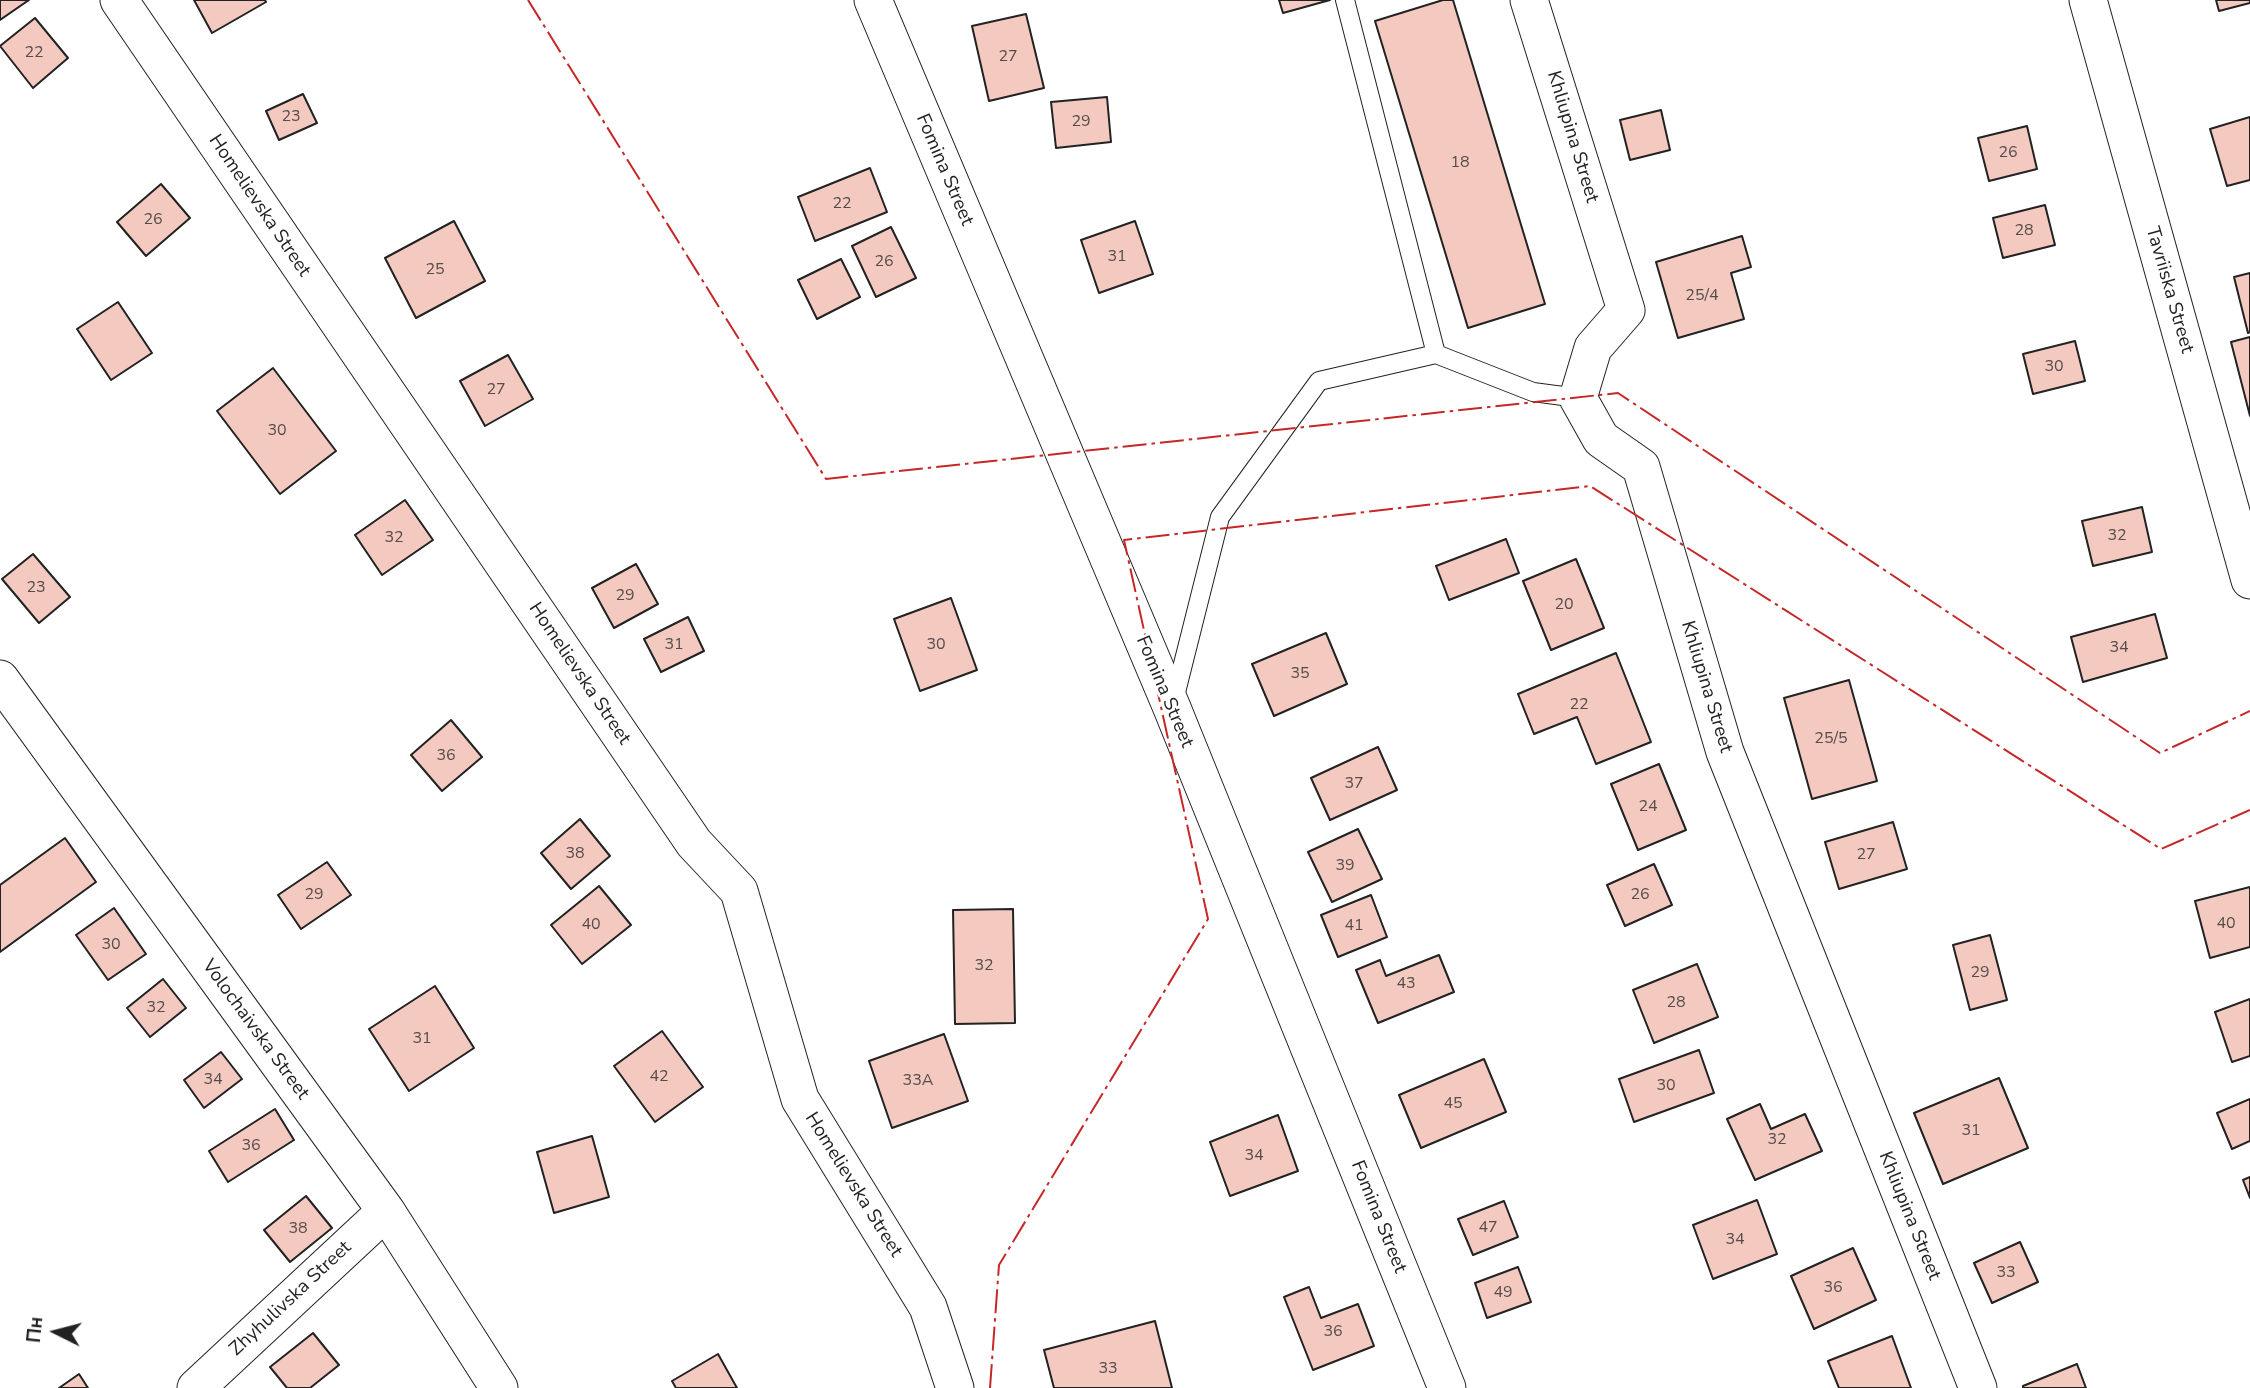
<!DOCTYPE html>
<meta charset="utf-8">
<style>
body{margin:0}
#map{position:relative;width:2250px;height:1388px;overflow:hidden;background:#fff;font-family:"Nunito Sans",sans-serif}
canvas{display:block}
.north{position:absolute;left:21px;top:1297px;width:70px;height:70px;-webkit-text-stroke:5px #fff;paint-order:stroke;rotate:276deg;font-size:19px;font-weight:700;line-height:28px;text-align:center;color:#222}
.north::after{content:'';display:block;margin:auto;width:24px;height:32px;background:#222;clip-path:polygon(50% 0,100% 100%,50% 72%,0 100%)}
</style>
<div id="map">
<canvas width="2250" height="1388"></canvas>
<div class="north">Пн</div>
</div>
<script>
const ctx = document.querySelector('canvas').getContext('2d');
ctx.lineJoin = 'round';
function fill(path, color) { ctx.fillStyle = color; ctx.fill(path, 'evenodd'); }
function stroke(path, color, width, dash) { ctx.strokeStyle = color; ctx.lineWidth = width; ctx.lineCap = dash ? 'butt' : 'round'; ctx.setLineDash(dash || []); ctx.stroke(path); }
function label(font, color, halo, rows, align = 'center') {
  ctx.font = font + ' "Nunito Sans",sans-serif'; ctx.lineWidth = 5; ctx.setLineDash([]); ctx.textBaseline = 'middle'; ctx.strokeStyle = halo; ctx.fillStyle = color; for (const [text, x, y, turn = 0] of rows) {
    ctx.save(); ctx.translate(x, y); ctx.rotate((+turn || 0) * Math.PI / 180); ctx.textAlign = isNaN(turn) ? turn : align; if (halo) ctx.strokeText(text, 0, 0); ctx.fillText(text, 0, 0); ctx.restore();
  }
}
const building = new Path2D(`
 M0,0H29L0,20Z
 M194,0H265L266,2L212,33Z
 M1279,0H1330L1283,13Z
 M1443,0H1453L1545,304L1468,328L1375,21Z
 M2216,0H2250V3L2219,11Z
 M1026,14L1044,88L989,101L972,26Z
 M35,18L68,58L33,88L0,46Z
 M303,94L317,123L279,140L266,111Z
 M1107,97L1111,142L1056,148L1051,102Z
 M1661,110L1670,150L1630,160L1620,120Z
 M2250,117V180L2227,186L2210,129Z
 M2027,126L2037,169L1989,181L1978,138Z
 M870,168L887,212L815,241L798,197Z
 M161,184L190,218L146,256L117,222Z
 M2045,205L2055,245L2003,258L1993,218Z
 M454,221L485,281L416,318L385,258Z
 M1135,221L1153,274L1099,293L1081,240Z
 M891,227L916,278L876,297L852,246Z
 M1742,236L1751,267L1731,273L1744,319L1678,338L1656,262Z
 M841,259L860,297L817,319L798,280Z
 M2250,273V332L2248,333L2234,277Z
 M118,302L152,353L111,380L77,329Z
 M2250,337V416L2231,342Z
 M2075,341L2085,381L2033,394L2023,354Z
 M508,355L533,399L485,426L460,381Z
 M273,368L336,451L280,494L217,411Z
 M405,500L433,540L382,575L355,535Z
 M2142,507L2152,552L2093,566L2082,521Z
 M1506,539L1519,573L1449,600L1436,566Z
 M33,554L70,597L39,623L2,579Z
 M1576,559L1604,628L1551,650L1523,581Z
 M636,564L658,604L614,628L592,588Z
 M951,598L977,670L920,691L894,619Z
 M2155,614L2167,658L2083,682L2071,637Z
 M688,617L704,651L661,672L644,639Z
 M1326,633L1347,684L1274,716L1252,664Z
 M1616,653L1651,742L1596,764L1577,717L1534,734L1518,694Z
 M1849,680L1877,781L1812,799L1784,698Z
 M451,720L482,757L442,791L411,755Z
 M1378,747L1397,790L1330,820L1311,778Z
 M1659,764L1686,830L1638,850L1611,784Z
 M580,819L610,856L571,889L541,853Z
 M1893,822L1907,869L1839,889L1825,842Z
 M1358,829L1382,879L1332,902L1308,852Z
 M65,838L96,882L0,952V885Z
 M327,862L351,895L301,929L278,895Z
 M1654,864L1672,905L1625,926L1607,885Z
 M599,886L631,925L582,964L551,925Z
 M2250,887V947L2210,958L2195,901Z
 M1371,895L1387,937L1338,957L1321,915Z
 M114,908L146,954L108,980L76,935Z
 M1013,909L1015,1023L955,1024L953,910Z
 M1990,935L2007,1000L1970,1010L1953,945Z
 M1439,955L1454,992L1378,1023L1356,970L1380,960L1386,976Z
 M1697,964L1718,1017L1654,1043L1633,990Z
 M163,979L186,1008L150,1037L127,1008Z
 M435,986L474,1048L409,1091L369,1029Z
 M2250,999V1056L2232,1062L2215,1012Z
 M662,1031L703,1087L655,1122L614,1066Z
 M944,1034L968,1101L892,1128L869,1061Z
 M1699,1050L1714,1093L1634,1122L1619,1079Z
 M221,1052L242,1079L204,1108L184,1080Z
 M1484,1059L1506,1112L1421,1148L1399,1095Z
 M1999,1078L2028,1148L1943,1184L1914,1113Z
 M2250,1099V1141L2232,1149L2217,1113Z
 M1760,1104L1771,1129L1805,1114L1822,1151L1755,1180L1727,1119Z
 M275,1109L294,1140L228,1182L209,1151Z
 M1278,1115L1298,1171L1230,1196L1210,1142Z
 M592,1136L609,1197L554,1213L537,1152Z
 M2250,1177V1198L2243,1180Z
 M306,1196L332,1228L290,1262L264,1230Z
 M1757,1200L1777,1254L1713,1279L1693,1225Z
 M1504,1201L1518,1237L1473,1255L1458,1219Z
 M2020,1242L2038,1282L1992,1303L1974,1263Z
 M1853,1248L1876,1300L1814,1329L1791,1276Z
 M1518,1267L1531,1302L1487,1318L1475,1283Z
 M1309,1287L1321,1318L1358,1304L1374,1346L1313,1370L1284,1297Z
 M1155,1321L1172,1388H1054L1044,1350Z
 M313,1333L339,1365L310,1388H287L270,1367Z
 M1892,1336L1911,1388H1839L1828,1361Z
 M718,1354L737,1388H676L672,1381Z
 M2077,1364L2086,1388H2023V1386Z
 M79,1374L88,1388H59Z`);
const lane = new Path2D(`
 M1345,0L1436,354
 M1174,700L1220,517L1319,381L1436,354L1533,392L1578,398`);
const street = new Path2D(`
 M119,0L694,843L739,891L800,1099L928,1307L955,1388
 M873,0L1172,708L1447,1388
 M1529,0L1626,310L1593,348L1578,398L1601,439L1641,467L1725,752L1978,1388
 M2088,0L2250,580
 M0,679L386,1211L499,1388
 M196,1388L386,1211`);
const power = new Path2D(`
 M528,0L826,479L1618,393L2160,753L2250,711
 M990,1388L999,1265L1208,919L1124,540L1590,486L2161,849L2250,810`);
const numberNames = [
 ["22",34,53],
 ["27",1008,57],
 ["23",291,117],
 ["29",1081,122],
 ["26",2008,153],
 ["18",1460,163],
 ["22",842,204],
 ["26",153,220],
 ["28",2024,231],
 ["31",1117,257],
 ["26",884,262],
 ["25",435,270],
 ["25/4",1702,296],
 ["30",2054,367],
 ["27",496,390],
 ["30",277,431],
 ["32",2117,536],
 ["32",394,538],
 ["23",36,588],
 ["29",625,596],
 ["20",1564,605],
 ["31",674,645],
 ["30",936,645],
 ["34",2119,648],
 ["35",1300,674],
 ["22",1579,705],
 ["25/5",1831,739],
 ["36",446,756],
 ["37",1354,784],
 ["24",1648,807],
 ["38",575,854],
 ["27",1866,855],
 ["39",1345,866],
 ["29",314,895],
 ["26",1640,895],
 ["40",2226,924],
 ["40",591,925],
 ["41",1354,926],
 ["30",111,945],
 ["32",984,966],
 ["29",1980,973],
 ["43",1406,984],
 ["28",1676,1003],
 ["32",156,1008],
 ["31",422,1039],
 ["42",659,1077],
 ["34",213,1080],
 ["33А",918,1081],
 ["30",1666,1086],
 ["45",1453,1104],
 ["31",1971,1131],
 ["32",1777,1140],
 ["36",251,1146],
 ["34",1254,1156],
 ["47",1488,1228],
 ["38",298,1229],
 ["34",1735,1240],
 ["33",2006,1273],
 ["36",1833,1288],
 ["49",1503,1293],
 ["36",1333,1332],
 ["33",1108,1369]
];
const streetNames = [
 ["Khliupina Street",1572,137,73],
 ["Fomina Street",944,170,67],
 ["Homelievska Street",259,206,56],
 ["Tavriiska Street",2169,290,74],
 ["Homelievska Street",579,674,56],
 ["Khliupina Street",1706,687,73],
 ["Fomina Street",1164,692,67],
 ["Volochaivska Street",255,1030,54],
 ["Homelievska Street",853,1185,58],
 ["Khliupina Street",1909,1216,68],
 ["Fomina Street",1378,1217,68],
 ["Zhyhulivska Street",291,1299,-43]
];
fill(building, '#f3c9c0');
stroke(building, '#222', 2);
stroke(lane, '#222', 20);
stroke(street, '#222', 39);
stroke(lane, '#fff', 18);
stroke(street, '#fff', 37);
stroke(power, '#c62828', 2, [24, 5, 3.5, 5]);
label('16px', '#564c4a', null, numberNames);
label('19px', '#222', '#fff', streetNames);
</script>
